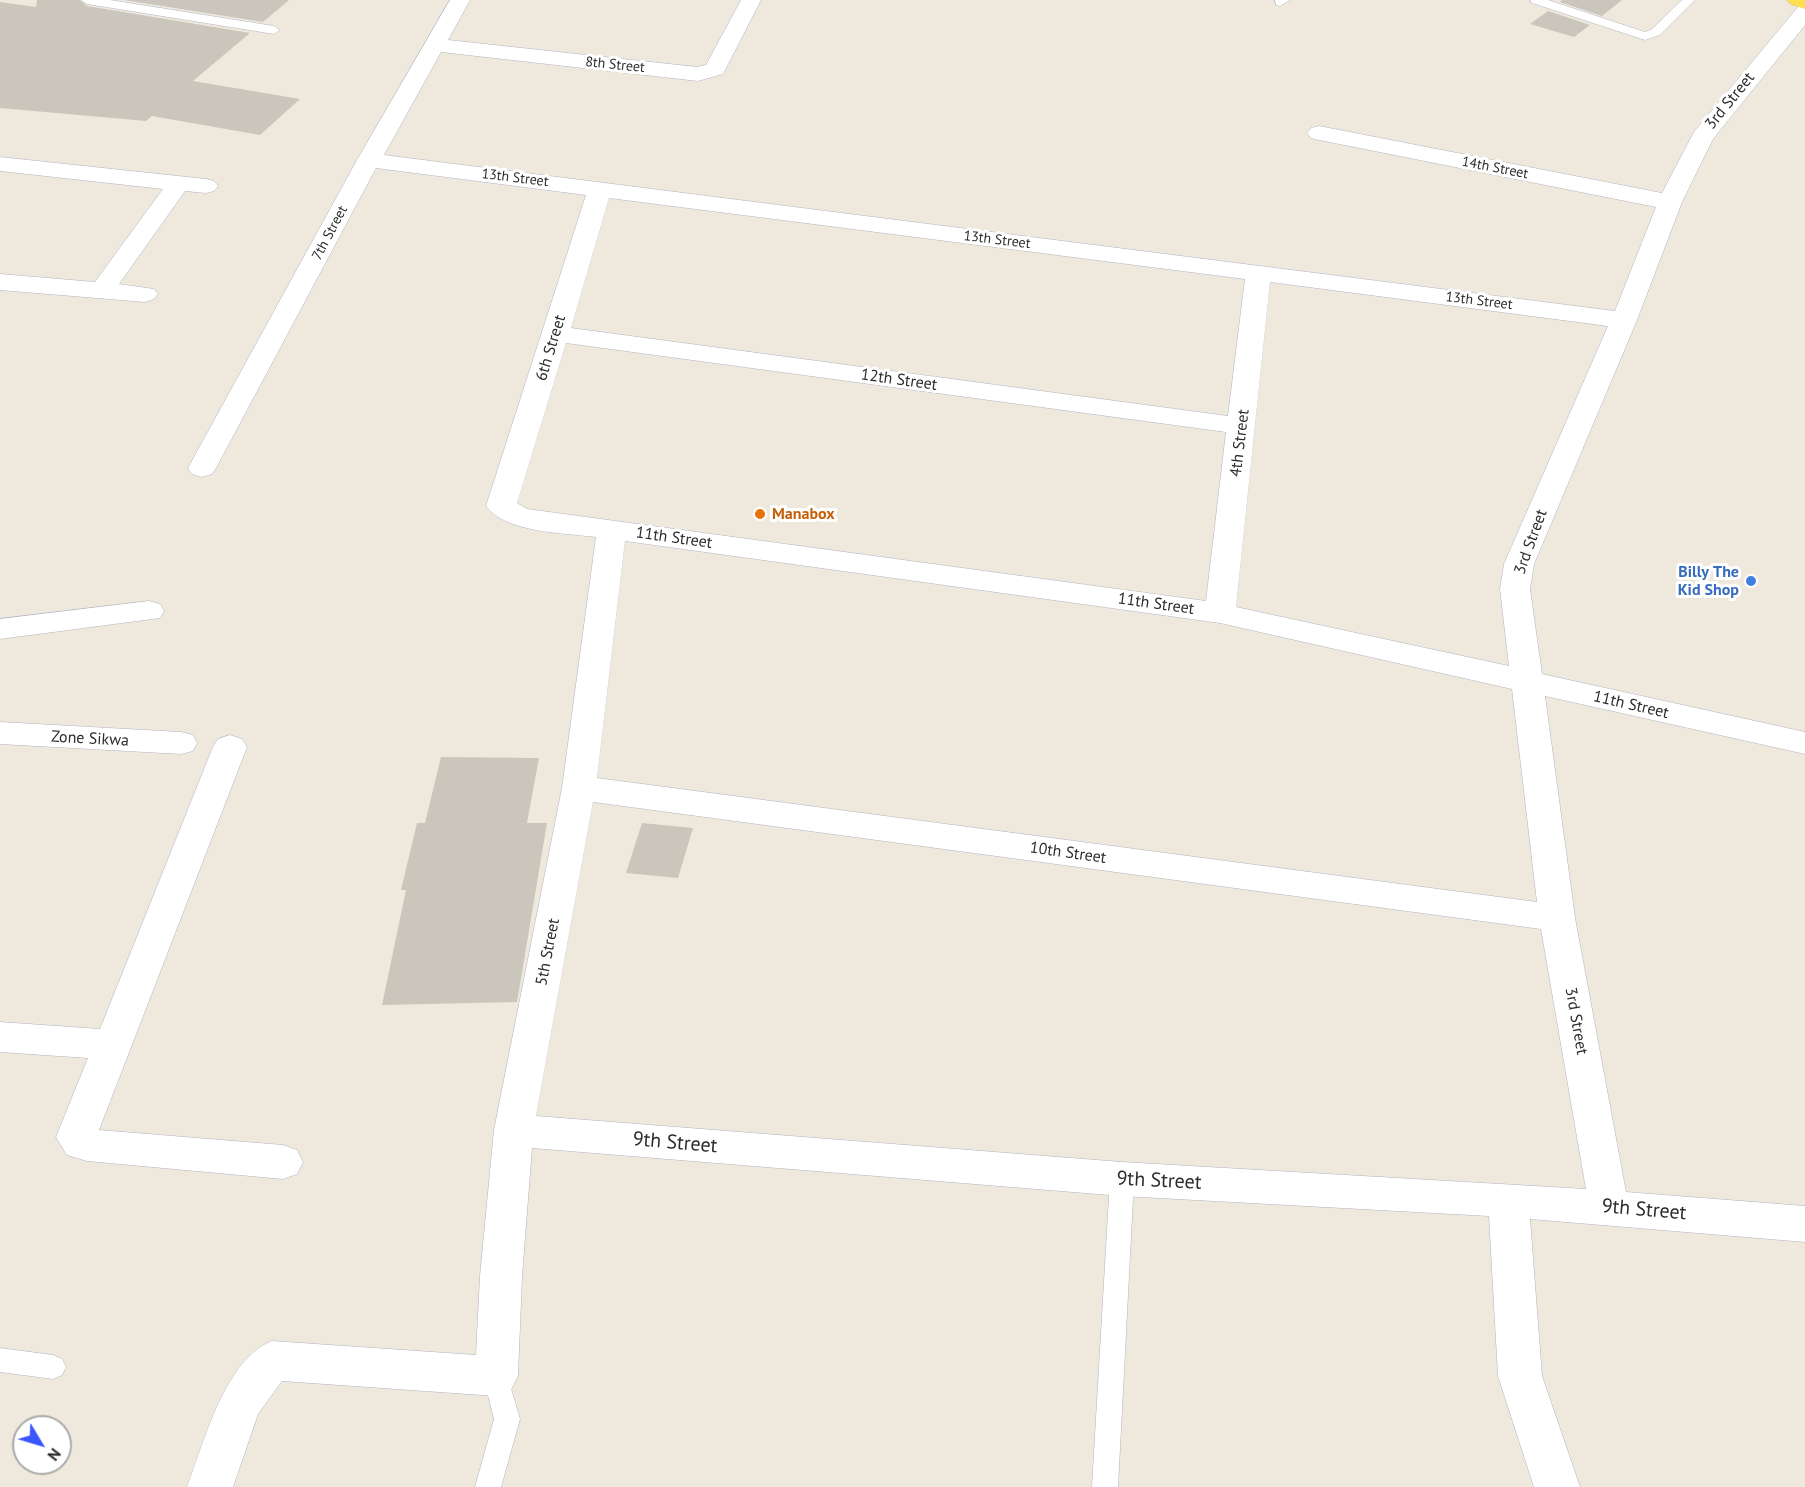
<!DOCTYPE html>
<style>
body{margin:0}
#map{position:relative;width:1805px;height:1487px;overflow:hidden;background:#efe8dd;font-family:"PT Sans",sans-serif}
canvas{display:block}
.north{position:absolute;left:12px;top:1415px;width:60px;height:60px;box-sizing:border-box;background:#fff;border:2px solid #ababab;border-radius:50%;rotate:128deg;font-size:16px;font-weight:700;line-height:24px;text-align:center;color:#2c2c2c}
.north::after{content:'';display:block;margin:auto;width:21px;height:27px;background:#3a56ff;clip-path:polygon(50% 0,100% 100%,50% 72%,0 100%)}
</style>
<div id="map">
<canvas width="1805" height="1487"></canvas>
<div class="north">N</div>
</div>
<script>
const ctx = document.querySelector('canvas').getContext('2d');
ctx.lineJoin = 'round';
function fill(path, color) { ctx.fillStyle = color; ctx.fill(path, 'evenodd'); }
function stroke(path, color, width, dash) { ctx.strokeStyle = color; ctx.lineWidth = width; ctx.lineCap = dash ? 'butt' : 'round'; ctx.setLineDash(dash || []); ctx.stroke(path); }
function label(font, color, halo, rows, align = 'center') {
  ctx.font = font + ' "PT Sans",sans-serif'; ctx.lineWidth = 6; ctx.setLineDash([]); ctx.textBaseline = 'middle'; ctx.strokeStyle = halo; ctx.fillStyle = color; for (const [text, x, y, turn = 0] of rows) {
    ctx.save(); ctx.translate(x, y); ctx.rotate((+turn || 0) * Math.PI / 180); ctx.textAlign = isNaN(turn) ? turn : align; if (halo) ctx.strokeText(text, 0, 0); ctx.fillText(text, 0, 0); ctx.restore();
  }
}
const building = new Path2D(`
 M37,0H79L87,6L250,33L193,81L300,99L260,135L152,116L146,121L0,108V2L36,7Z
 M124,0H289L263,22Z
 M1562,0H1622L1602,16L1560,2Z
 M1548,11L1590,25L1574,37L1530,24Z
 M441,757L539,758L527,823H547L517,1002L382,1005L406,890H401L417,823H425Z
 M642,823L693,828L678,878L626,873Z`);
const service = new Path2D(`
 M81,0H110L274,26L280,30L274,34L87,4Z
 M1275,0H1290L1280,6L1276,5Z
 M1530,0H1548L1645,32L1652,29L1682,0H1695L1660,35L1645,40L1532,3Z
 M1122,1169L1130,1172L1134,1179L1118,1487H1092L1110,1179L1114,1172Z
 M0,1348L53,1355L62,1359L66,1367L62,1375L53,1379L0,1372Z
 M496,1364L505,1368L520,1419L501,1487H475L494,1419L483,1376L487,1368Z`);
const minor = new Path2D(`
 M450,0H470L448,40L697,67L706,65L741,0H761L723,74L698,81L441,52L384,155L1615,311L1656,207L1319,140L1311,138L1307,133L1311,128L1319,126L1662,193L1694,132L1798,7L1805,5V25L1713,139L1682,202L1637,320L1534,564L1530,589L1542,674L1805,732V754L1545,696L1575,918L1626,1192L1805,1206V1242L1530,1219L1542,1376L1580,1487H1534L1498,1376L1489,1216L1122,1196L532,1148L522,1276L518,1376L511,1390L496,1396L282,1381L258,1414L233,1487H187C204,1443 225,1359 272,1341L476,1355L480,1276L494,1130L562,788L596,537C566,533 505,533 486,506L586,195L376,168L216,468L212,474L202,477L192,474L188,468L357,160ZM609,198L1245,279L1228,416L571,328ZM1270,282L1608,326L1504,564L1500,589L1509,666L1236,607ZM566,343L1226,432L1206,601L527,509L517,503ZM625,541L1220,623L1512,689L1537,902L597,778ZM593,802L1541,929L1586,1189L1122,1162L536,1116Z
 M0,157L206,179L214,181L218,186L214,191L206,193L185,191L119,284L154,289L158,294L154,299L145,302L0,290V274L95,282L163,189L0,171Z
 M149,601L160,604L164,611L160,618L0,639V619Z
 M0,722L181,732L193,735L197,743L193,751L181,754L0,744Z
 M230,735L242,739L247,747L99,1130L283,1145L297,1150L303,1162L297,1174L283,1179L87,1161L67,1155L56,1137L88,1058L0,1052V1022L100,1029L213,747L218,739Z`);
const primary = new Path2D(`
 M1787,0H1805V9L1790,4Z`);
const markers = [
 [760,514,6,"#e8710a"],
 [1751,581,6,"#3f7fe0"]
];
const farStreetnames = [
 ["8th Street",615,65,6],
 ["14th Street",1495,168,11],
 ["13th Street",515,178,7],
 ["7th Street",330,233,-62],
 ["13th Street",997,240,7],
 ["13th Street",1479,301,7]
];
const streetNames = [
 ["3rd Street",1730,101,-51],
 ["6th Street",551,348,-73],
 ["12th Street",899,380,8],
 ["4th Street",1240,443,-83],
 ["11th Street",674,538,8],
 ["3rd Street",1531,542,-70],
 ["11th Street",1156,604,8],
 ["11th Street",1631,705,13],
 ["Zone Sikwa",90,739,3],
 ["10th Street",1068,853,8],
 ["5th Street",548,952,-79],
 ["3rd Street",1576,1021,80]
];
const foodNames = [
 ["Manabox",772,514]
];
const shopNames = [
 ["Billy The",1739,572],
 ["Kid Shop",1739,590]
];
const nearStreetnames = [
 ["9th Street",675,1143,5],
 ["9th Street",1159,1181,3],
 ["9th Street",1644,1210,5]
];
fill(building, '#cac6bc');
stroke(service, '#b1b3c1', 1);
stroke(minor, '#b1b3c1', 1);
stroke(primary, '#c8c8c8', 1);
fill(service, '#fff');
fill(minor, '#fff');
fill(primary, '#ffdf52');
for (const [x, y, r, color] of markers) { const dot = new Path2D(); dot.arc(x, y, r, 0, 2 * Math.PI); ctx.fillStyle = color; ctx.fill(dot); stroke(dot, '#fff', 2); }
label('14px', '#2c2c2c', '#fff', farStreetnames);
label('16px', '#2c2c2c', '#fff', streetNames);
label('bold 16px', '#c56008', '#fff', foodNames, 'left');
label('bold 16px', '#366cbe', '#fff', shopNames, 'right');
label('20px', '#2c2c2c', '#fff', nearStreetnames);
</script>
